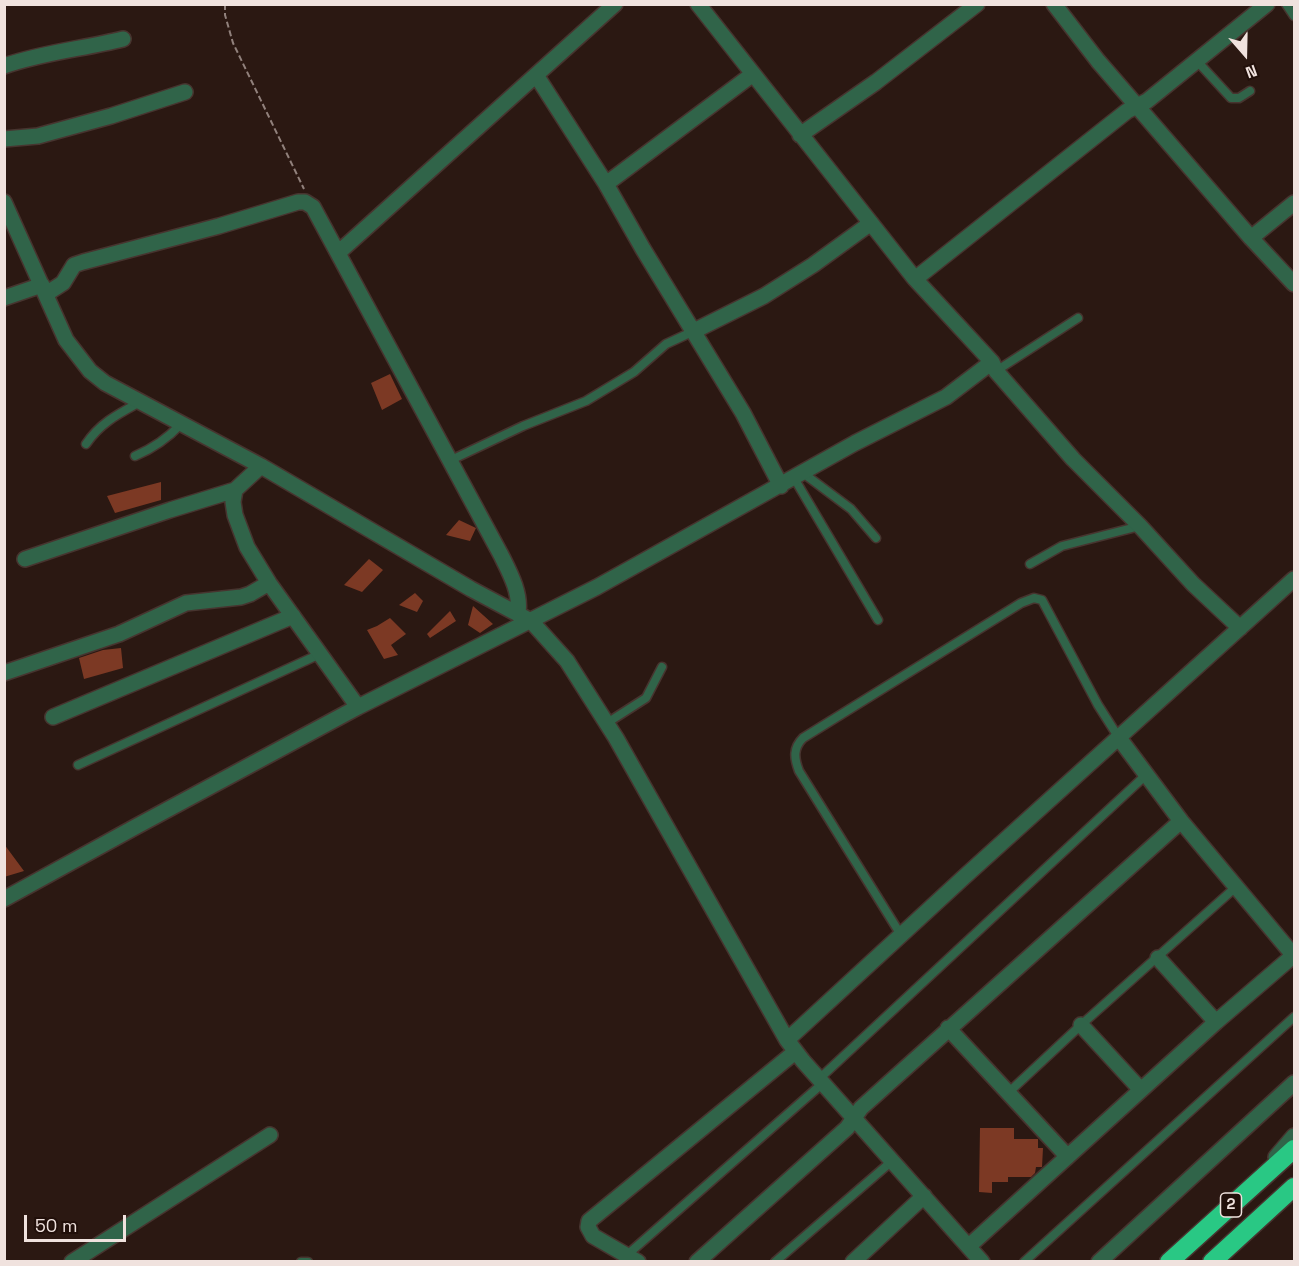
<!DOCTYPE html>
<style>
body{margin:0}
#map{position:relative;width:1299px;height:1266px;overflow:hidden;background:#2b1812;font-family:"Space Grotesk",sans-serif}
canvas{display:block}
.frame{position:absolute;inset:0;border:6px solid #f0e2de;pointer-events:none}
.north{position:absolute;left:1215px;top:24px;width:60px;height:60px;-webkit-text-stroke:4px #210f0a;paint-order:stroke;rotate:160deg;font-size:16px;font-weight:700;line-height:24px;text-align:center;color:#f0e2de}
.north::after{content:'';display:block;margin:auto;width:21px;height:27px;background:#f0e2de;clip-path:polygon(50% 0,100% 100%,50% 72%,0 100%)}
.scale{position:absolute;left:24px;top:1215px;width:102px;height:27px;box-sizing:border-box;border:3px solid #f0e2de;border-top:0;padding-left:8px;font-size:18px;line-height:21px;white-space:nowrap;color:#f0e2de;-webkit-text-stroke:4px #210f0a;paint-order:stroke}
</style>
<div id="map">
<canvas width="1299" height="1266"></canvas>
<div class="frame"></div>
<div class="north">N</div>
<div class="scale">50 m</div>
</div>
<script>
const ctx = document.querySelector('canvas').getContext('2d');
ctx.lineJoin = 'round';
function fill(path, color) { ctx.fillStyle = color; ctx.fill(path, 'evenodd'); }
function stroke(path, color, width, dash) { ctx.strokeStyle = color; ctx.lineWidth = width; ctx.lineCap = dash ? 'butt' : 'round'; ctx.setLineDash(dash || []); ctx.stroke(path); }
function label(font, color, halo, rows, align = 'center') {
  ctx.font = font + ' "Space Grotesk",sans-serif'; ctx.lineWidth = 4.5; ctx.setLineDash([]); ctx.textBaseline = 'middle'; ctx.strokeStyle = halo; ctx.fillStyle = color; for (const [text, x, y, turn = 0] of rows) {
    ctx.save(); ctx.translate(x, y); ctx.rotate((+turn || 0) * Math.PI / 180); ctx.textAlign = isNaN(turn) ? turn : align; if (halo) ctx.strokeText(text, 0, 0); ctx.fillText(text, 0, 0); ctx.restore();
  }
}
const building = new Path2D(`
 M390,374L402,399L382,410L371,383Z
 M161,482V500L115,513L107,496Z
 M459,520L476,528L470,541L446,535Z
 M369,559L383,570L362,592L344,585Z
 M415,593L423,601L417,612L399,605Z
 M473,606L493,624L480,633L468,625Z
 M450,611L456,621L430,638L427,634Z
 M390,618L406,634L391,645L398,655L384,659L367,630L377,626Z
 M121,648L123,668L84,679L79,658L103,650Z
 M4,844L24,871L4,877Z
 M980,1128H1014V1139H1038V1148H1043L1042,1167H1036L1035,1173L1031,1177H1008V1182H992V1193L979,1192Z`);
const path = new Path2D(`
 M225,4V15L233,43L304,189`);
const lane = new Path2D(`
 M1286,4L1294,16
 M1197,61L1231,98H1239L1250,91
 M996,371L1078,318
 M86,444C100,423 118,414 140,402
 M135,456C154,448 167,439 181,424
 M449,461L523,426L586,401L634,372L666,344L694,331
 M803,473L851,509L876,538
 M794,478L878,620
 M1030,564L1062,546L1140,526
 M607,723L646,698L662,667
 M78,765L320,654
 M901,935L799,771C794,758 793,748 803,738L1021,603L1034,598L1042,600L1098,705L1119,738
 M819,1079L1147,774
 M1008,1093L1081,1025L1237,886
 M627,1255L823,1083
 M301,1262H308
 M775,1262L892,1161
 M1024,1262L1294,1017`);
const street = new Path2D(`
 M698,4L915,279L992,362L996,371L1073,459L1140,526L1193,584L1240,628
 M1054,4L1098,61L1251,238L1294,284
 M4,66C44,52 83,49 123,39
 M536,75L606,184L643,249L743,413L781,486
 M800,135L876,82L977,4
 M4,139L38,136L111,116L185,92
 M606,184L753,74
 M4,202L66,340L90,371L105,383L261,466L471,589L531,621L567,661L616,738L787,1040L803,1061L982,1262
 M1251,238L1294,203
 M338,253L615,4
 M915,279L1127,111L1147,101L1267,4
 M46,294L63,283L74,265L83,262L219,226L298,202H305L313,207L501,555C510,573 521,593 518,613
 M4,298L42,285
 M694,331L764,296L813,265L871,223
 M235,490L233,502L235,515L247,547L269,583L358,707
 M25,559L170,510L235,490L261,466
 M4,673L119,634L186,603L241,597L250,594L269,583
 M53,717L293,616
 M1119,738L1181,821L1294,956
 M4,899L137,826L358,707L597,587L855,443L946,397L992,362
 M1158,958L1216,1022
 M1081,1025L1141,1090
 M948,1028L1067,1156
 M787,1040L963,878L1294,579
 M1276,1157L1294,1136
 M969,1246L1216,1022L1294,955
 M72,1262L270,1135
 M638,1262L593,1236L588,1227L589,1221L795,1052
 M697,1262L847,1128L861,1108L1181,821
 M853,1262L924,1196
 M1099,1262L1294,1083`);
const highway = new Path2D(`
 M1169,1262L1294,1149
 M1212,1262L1294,1187`);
const shields = [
 [1231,1205,21]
];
const shieldNames = [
 ["2",1231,1205]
];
fill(building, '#7c3924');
stroke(lane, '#47342f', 11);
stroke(street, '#47342f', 18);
stroke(highway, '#47342f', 21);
stroke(path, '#91817c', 2, [6, 3]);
stroke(lane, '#306449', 8);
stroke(street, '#306449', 15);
stroke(highway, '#29c884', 18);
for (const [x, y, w] of shields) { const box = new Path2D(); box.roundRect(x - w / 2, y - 12, w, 24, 4.5); ctx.fillStyle = '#210f0a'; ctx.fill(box); stroke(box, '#f0e2de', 1.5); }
label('bold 15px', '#f0e2de', null, shieldNames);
</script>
